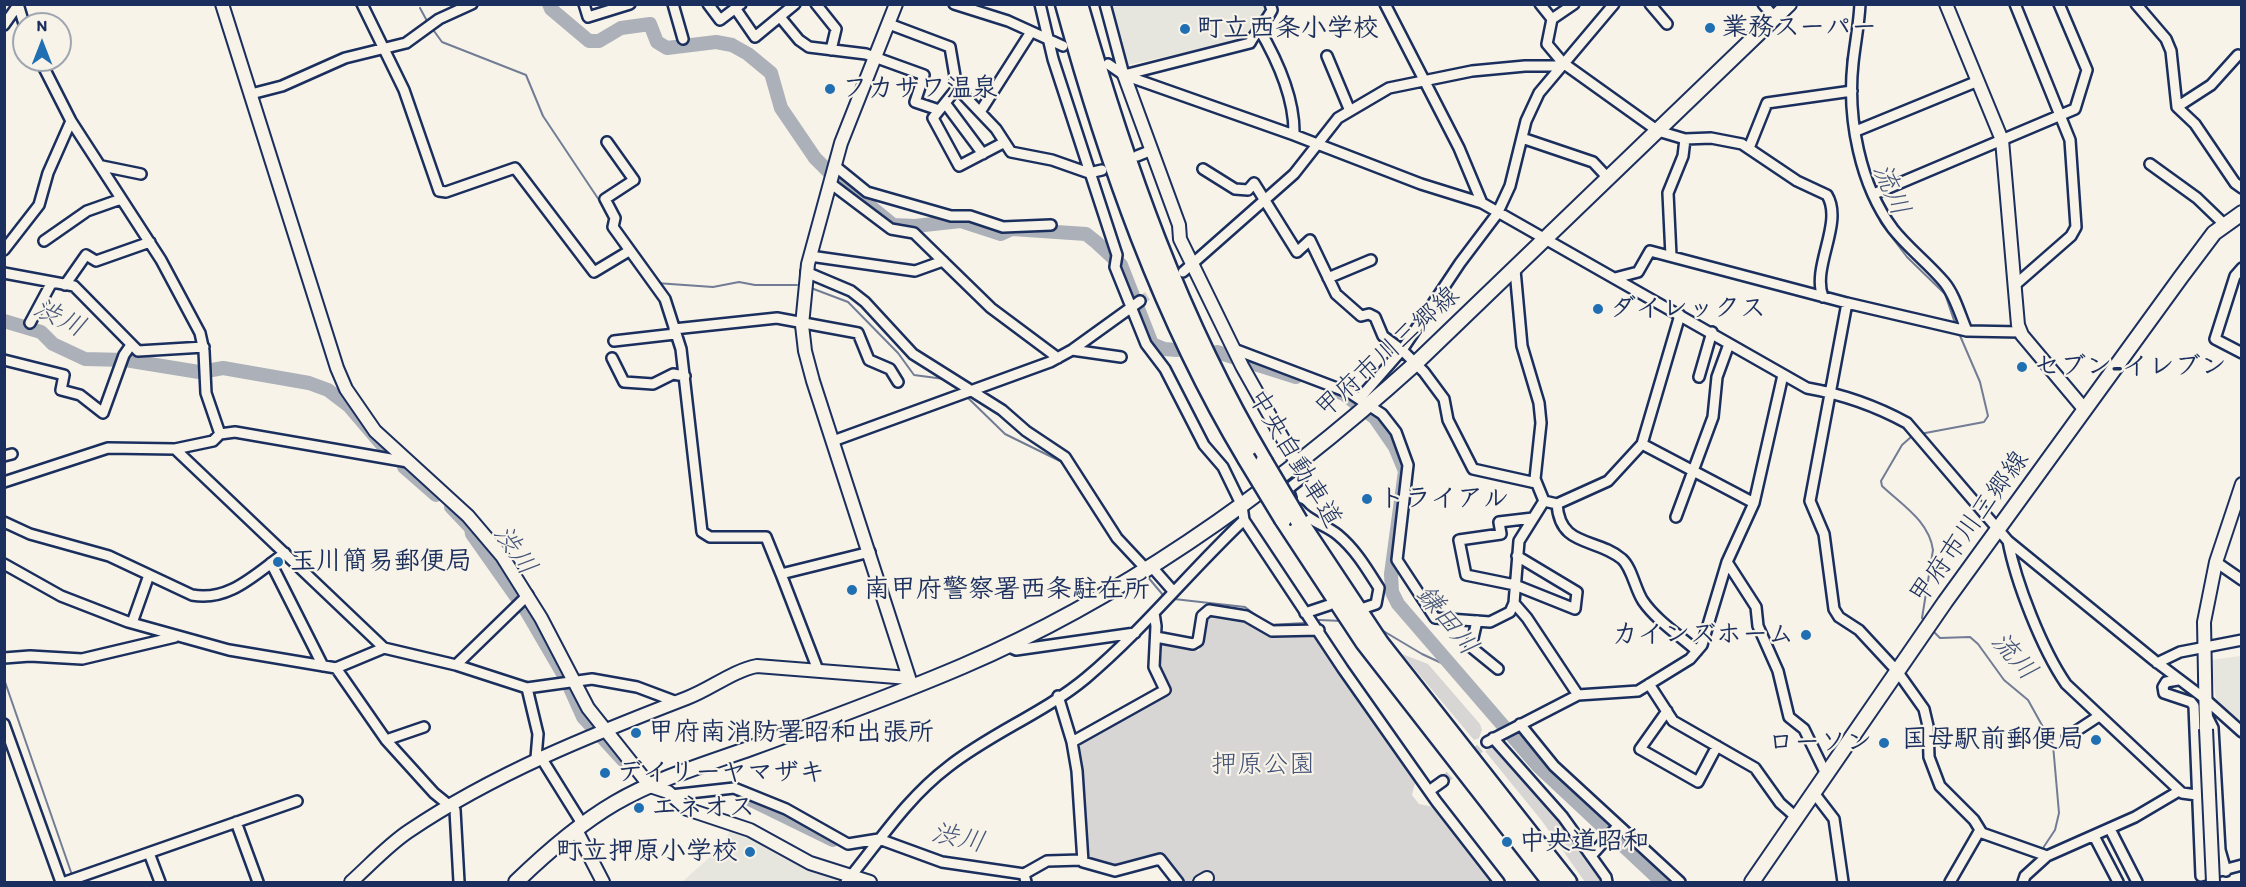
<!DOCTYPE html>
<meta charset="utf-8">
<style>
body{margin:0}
#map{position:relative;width:2246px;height:887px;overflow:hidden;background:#f7f3e8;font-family:Itim,sans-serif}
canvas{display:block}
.frame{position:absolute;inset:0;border:6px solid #1b2f5e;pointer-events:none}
.north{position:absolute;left:12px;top:12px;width:60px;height:60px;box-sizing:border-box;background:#f7f3e8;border:2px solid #9fa5b1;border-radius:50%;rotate:0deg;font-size:16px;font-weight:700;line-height:24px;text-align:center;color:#1b2f5e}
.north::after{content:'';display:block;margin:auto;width:21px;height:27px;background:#1f6fb2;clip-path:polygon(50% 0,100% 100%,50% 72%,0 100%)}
</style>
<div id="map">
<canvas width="2246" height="887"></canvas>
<div class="frame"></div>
<div class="north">N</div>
</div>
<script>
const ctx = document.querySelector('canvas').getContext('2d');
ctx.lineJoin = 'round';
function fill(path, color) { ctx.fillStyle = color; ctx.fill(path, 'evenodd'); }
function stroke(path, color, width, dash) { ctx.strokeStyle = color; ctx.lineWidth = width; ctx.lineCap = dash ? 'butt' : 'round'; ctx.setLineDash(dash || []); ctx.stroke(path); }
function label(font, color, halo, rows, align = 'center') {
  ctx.font = font + ' Itim,"Klee One",sans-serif'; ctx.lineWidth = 4.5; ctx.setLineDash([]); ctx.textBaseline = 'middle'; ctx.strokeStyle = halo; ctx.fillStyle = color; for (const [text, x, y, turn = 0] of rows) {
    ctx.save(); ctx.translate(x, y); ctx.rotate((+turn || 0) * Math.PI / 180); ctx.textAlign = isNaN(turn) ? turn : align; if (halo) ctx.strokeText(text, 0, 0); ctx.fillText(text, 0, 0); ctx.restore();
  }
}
const built = new Path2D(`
 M1111,5H1264L1266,14L1258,20L1248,39L1127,65Z
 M2241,656V726L2216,699L2211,660Z
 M734,824L835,873L838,880L836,882H682L721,847Z`);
const green = new Path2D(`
 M1211,618L1245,623L1268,637L1316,636L1416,779L1412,795L1419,804L1434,807L1491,882H1182L1161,857C1140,863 1101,879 1085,855L1078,749L1081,744L1171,693L1159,668V648L1163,644L1199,651L1206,621Z
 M1402,654L1428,664L1480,724L1482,730L1479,738L1474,740Z
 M1496,745L1547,800L1601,877L1602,882H1585L1542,821L1485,751Z`);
const stream = new Path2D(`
 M420,8L427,21
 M434,31L442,42L526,75L543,116L607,212
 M1847,86V60L1850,49
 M1847,94L1851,136
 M1861,176L1881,223L1907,257L1945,294L1956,326
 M656,283L713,287L739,282L755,285H797
 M811,288L848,302L898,353L914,375L944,379L958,388
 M966,396L1005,434L1064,463
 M1920,434L1984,422L1988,416L1980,382L1958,331
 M1911,437L1902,445L1881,481L1882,486C1902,505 1929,521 1933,550L1922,618L1925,621
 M1147,576L1163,595
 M1174,599L1245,607L1262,620
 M1319,620L1343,621
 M1269,625L1305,623
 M1380,629L1422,654L1450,667
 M1932,630L1940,638L1970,637L1978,644L2004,680L2028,700L2053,745L2059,813L2055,830L2041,851
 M4,679L72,875`);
const river = new Path2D(`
 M549,4L551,9L589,41H599L621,28L650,24L657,42L667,48L716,42L732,45L748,54L771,73L781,108L815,158L829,172
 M838,180L893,225L915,226L961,221L1001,234L1012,229L1086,234L1096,242L1121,265L1152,344L1164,349L1177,350
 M4,321L41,332L53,344L85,359L125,360L199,372
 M1217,352L1296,377
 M212,370L223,368L309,383L328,390L349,406L390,454
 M1331,389L1344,394L1375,418L1395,447L1405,471L1391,574L1392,592L1398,604L1538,766L1662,882
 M404,467L436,495
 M451,507L471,528L472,534L527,612L566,679
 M570,688L583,717L594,729
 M602,737L623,760
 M743,796L833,840`);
const streetTunnel = new Path2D(`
 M1140,301L1163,286
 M1443,781L1487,742`);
const street = new Path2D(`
 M18,4L24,24
 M362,4L404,90L439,191L446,192L515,168L594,272L629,251
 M584,4L588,17L630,4
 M673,4L683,39
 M708,4L720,20L741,4
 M816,4L836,29L831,50
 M954,4L1008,21L1063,46
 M1040,4L1053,59L1117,255L1115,267L1146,344L1165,369L1204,445L1223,467L1242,506L1244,520L1343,669L1436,801L1499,882
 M1105,4L1124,75
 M1385,4L1459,148L1482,203
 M1540,4L1552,19L1547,44L1563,63L1658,131L1685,139L1711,138L1742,144L1797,181L1827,195C1844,223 1811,267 1823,297
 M1650,4L1667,24
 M1763,4L1775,18
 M1860,4C1859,25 1855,44 1853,63C1847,118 1860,185 1893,229C1908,248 1928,263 1944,282C1955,295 1960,315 1967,331
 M2015,4L2070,140L2076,227L2071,236L2015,285
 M2136,4L2166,39L2171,51L2177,107L2195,124L2235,183L2242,188
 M735,8L755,37L795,4
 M780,17L799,40L809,47L866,54L924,75L915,102L939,110
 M1552,19L1574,4
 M889,24L950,47L957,88L996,129L1011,152L1052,160L1089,173L1102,170
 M4,25L18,5
 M1258,27C1277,59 1295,97 1294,135
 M1327,56L1350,111
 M40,60L71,121L161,260L200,333L204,351L206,393L220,434
 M1108,64L1124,75L1294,135L1421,184L1482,203L1807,388C1841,394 1876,406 1907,423L2008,541L2155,661L2204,698L2242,732
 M1124,75L1250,43C1256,31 1266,22 1272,10L1270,4
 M957,88L933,118L959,166L1003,143
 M251,94L282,86L345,58L406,43L439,19L472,4
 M945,103L983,154
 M2177,107L2211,85L2238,55
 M980,112L1031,32
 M1856,131L1978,81
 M1522,138L1593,162L1608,178
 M607,142L634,180L605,199L615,218L613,227L665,299L681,349L702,532L710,537H766L781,574
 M1749,148L1767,103L1852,91
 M1137,156L1152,150
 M2150,164L2197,198L2225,225
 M102,166L141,174
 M835,166L867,192L951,216H970L1003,227L1051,225
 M1203,169L1235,189L1248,190L1254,183L1297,252L1310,240L1336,294L1361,316L1369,314L1375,317L1383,336L1402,350L1360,398
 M830,183L891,229L914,233L991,308L1058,358
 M1874,194L2075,109L2087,70L2059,4
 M44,241L87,211L121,199
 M4,250L39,205L48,173L71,121
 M810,256L915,271L943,261
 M1671,256L1668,193L1683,156L1685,139
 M2242,268L2235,276L2215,339L2242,353
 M1515,270L1522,346L1539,403L1541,423L1535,479L1544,501L1519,541L1514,603L1527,618L1578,695
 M806,272L851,291L865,302L913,354L1002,410L1026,431L1065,457L1117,538L1146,569
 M1183,272L1294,174L1338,118L1389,88L1472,71L1525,66H1561
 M4,273L74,286L138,351L204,347
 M1328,278L1371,260
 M1615,278L1638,272L1650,251L1847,303L1967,331L2021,332
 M65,285L86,255L96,261L150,242
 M1847,303L1810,501L1824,534L1834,609L1839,617L1859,630L1897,671L1924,709L1928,726L1929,757L1940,786L1974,820L1982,833L2047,856L2135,817L2179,791
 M30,323L52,282
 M674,329L777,318L858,333L869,360L890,369L898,382
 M614,341L675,334
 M1234,349L1350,393L1382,414L1396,432L1408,465L1397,560L1435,618L1490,622L1510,612L1514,603
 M1072,350L1121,357
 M612,358L624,382L653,384L673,374L685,376
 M4,360L64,375L61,390L80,395L103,413L124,355L131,345
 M1699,377L1712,332
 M833,441L1050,362L1072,350L1140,301
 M1642,444L1754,503
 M175,449L384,648
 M4,456L12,454
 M4,482L108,448L175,449L213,441L220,434L235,432L408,462
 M1536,483L1473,469L1448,420L1444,399L1424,372L1402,350L1460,263L1497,214L1510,186L1526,121L1539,93L1614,4
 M1291,498L1288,489L1302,478L1297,464
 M1544,501L1557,504L1608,481L1642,444L1680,315
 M1557,504C1560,548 1596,537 1622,559C1632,568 1635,589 1643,601C1656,620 1679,635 1697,651
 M1299,509C1308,521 1326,525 1338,535C1356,550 1367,569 1379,588L1376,604L1364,608
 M1676,517L1713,417L1717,377L1729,344
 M4,522L30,534L109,556L192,595C230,602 256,573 285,553
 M2008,541C2016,583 2042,649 2066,684L2182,793L2197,795
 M1517,556L1577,592L1575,609L1515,585L1466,575L1459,540L1501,534L1499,522L1533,518
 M1727,562L1756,607L1758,626L1778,671L1789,717L1804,729L1826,774
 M2216,562L2242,580
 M271,563L323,666
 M4,564L61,596L128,622L229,650L336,668L384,648L456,665L527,688L592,679L637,687L677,702
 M1151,566L1173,591
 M1305,613L1329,605
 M1477,621L1471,647L1498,669
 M132,623L149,575
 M1156,637L1193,644L1198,641L1202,616L1209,610L1246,616L1272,631L1319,630
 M1007,646L1016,650L1135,633
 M4,658L30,656L82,659L175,637
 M2157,663L2180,652L2242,640
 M456,665L528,595
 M336,668L386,740L434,793L455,810L459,882
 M818,670L781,574L870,552
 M2178,680L2166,682L2163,687L2164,693L2191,702L2194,706L2201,876L2242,865
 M1649,684L1673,721L1755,768L1780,803L1797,818
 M527,688L538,734L536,758
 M1058,696L1072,742L1077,771L1083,862L1115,871L1160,859L1178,882
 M1667,711L1640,749L1698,782L1717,746
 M2207,716L2213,728L2220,850L2226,871
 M4,724L61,882
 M1520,724L1554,766L1680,882
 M2067,737L2099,716
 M1493,738L1563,817L1606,877L1607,882
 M386,740L424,727
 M1072,742L1165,690L1154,667L1156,626L1154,613
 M1487,742L1578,695L1638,691L1690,659L1702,645L1727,562L1754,503L1783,375
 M540,756L583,825
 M1429,791L1443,781
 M1814,793L1834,819L1843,882
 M671,795L734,788L786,809L848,844L879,839L942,862L1024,874L1026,882
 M236,822L258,882
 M2110,829L2137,882
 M2094,836L2118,882
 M149,853L160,882
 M1591,856L1618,826
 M1024,874L1047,861L1082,860
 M65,882L297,801
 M846,882C879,842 906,799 948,767C991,733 1044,713 1086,678C1143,630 1190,571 1244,520
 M1950,882L1980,830
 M2023,882L2025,876L2047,856`);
const secondary = new Path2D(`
 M222,4L337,368L346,389L375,431L468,516L502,556L541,618L588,708L650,786L668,792L687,809L750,830L810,863L870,882
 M896,4L841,143L808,264L802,325L805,351L813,381L912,687
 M1946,4L2002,140L2018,325L2022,335L2085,410
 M1124,75L1179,225L1180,239L1242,366L1297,464
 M2206,729L2204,622L2216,562L2242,484
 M576,830L603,882
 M351,882C370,865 388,845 409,831C495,773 591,735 687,698C711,689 732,671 757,666L909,678
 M1200,882L1207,878`);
const primary = new Path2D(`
 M516,882C546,853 579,824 615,803C656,779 706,764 751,748C822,722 893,696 963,666C1131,594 1281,485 1416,363L1789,4
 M1752,882L1945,602L2181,277L2214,233L2242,213`);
const highway = new Path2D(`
 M1064,4C1107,161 1162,318 1246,458
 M1079,4C1125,164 1179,319 1264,462
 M1283,519L1364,642L1551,882
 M1299,521L1380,643L1568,882`);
const secondaryBridge = new Path2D(`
 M2206,729L2213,882`);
const highwayBridge = new Path2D(`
 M1246,458L1283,519
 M1264,462L1299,521`);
const markers = [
 [1710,28,6,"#1f6fb2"],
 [1185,29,6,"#1f6fb2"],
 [830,89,6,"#1f6fb2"],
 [1598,309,6,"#1f6fb2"],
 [2022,367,6,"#1f6fb2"],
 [1367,499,6,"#1f6fb2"],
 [278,562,6,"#1f6fb2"],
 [852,590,6,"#1f6fb2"],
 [1806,635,6,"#1f6fb2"],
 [636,733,6,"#1f6fb2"],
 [2096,740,6,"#1f6fb2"],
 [1884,743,6,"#1f6fb2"],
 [605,773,6,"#1f6fb2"],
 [639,808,6,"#1f6fb2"],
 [1507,842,6,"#1f6fb2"],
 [750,852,6,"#1f6fb2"]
];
const poiNames = [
 ["業務スーパー",1722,28],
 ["町立西条小学校",1197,29],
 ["フカサワ温泉",842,89],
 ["ダイレックス",1610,309],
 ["セブン-イレブン",2034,367],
 ["トライアル",1379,499],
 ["玉川簡易郵便局",290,562],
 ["南甲府警察署西条駐在所",864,590],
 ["カインズホーム",1794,635,"right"],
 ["甲府南消防署昭和出張所",648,733],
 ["国母駅前郵便局",2084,740,"right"],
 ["ローソン",1872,743,"right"],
 ["デイリーヤマザキ",617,773],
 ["エネオス",651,808],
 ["中央道昭和",1519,842],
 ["町立押原小学校",738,852,"right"]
];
const streetNames = [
 ["甲府市川三郷線",1388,353,-42],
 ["中央自動車道",1294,459,59],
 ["甲府市川三郷線",1970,528,-54]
];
const parkNames = [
 ["押原公園",1263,765]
];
const waterNames = [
 ["流川",1890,190,66],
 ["渋川",59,319,26],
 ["渋川",514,551,55],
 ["鎌田川",1446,621,51],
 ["流川",2013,657,48],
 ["渋川",958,839,12]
];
fill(built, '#e6e5de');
fill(green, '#d7d6d4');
stroke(stream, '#727c95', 2);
stroke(river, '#acb0b9', 14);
stroke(streetTunnel, '#cbcccc', 9, [9, 4.5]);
stroke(street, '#1b2f5e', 14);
stroke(secondary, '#1b2f5e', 16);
stroke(primary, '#1b2f5e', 18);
stroke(highway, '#1b2f5e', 21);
stroke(street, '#f7f3e8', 9);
stroke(secondary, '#f7f3e8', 12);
stroke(primary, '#f7f3e8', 14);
stroke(highway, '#f7f3e8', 16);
stroke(secondaryBridge, '#1b2f5e', 16, []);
stroke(highwayBridge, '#1b2f5e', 21, []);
stroke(secondaryBridge, '#f7f3e8', 12);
stroke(highwayBridge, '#f7f3e8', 16);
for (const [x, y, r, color] of markers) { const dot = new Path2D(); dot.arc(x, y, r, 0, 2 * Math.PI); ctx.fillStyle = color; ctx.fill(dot); stroke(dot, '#f7f3e8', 2); }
label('bold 26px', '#1b2f5e', '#f7f3e8', poiNames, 'left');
label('26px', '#1b2f5e', '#f7f3e8', streetNames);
label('26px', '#415076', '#f7f3e8', parkNames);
label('italic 27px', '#465679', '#f7f3e8', waterNames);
</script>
